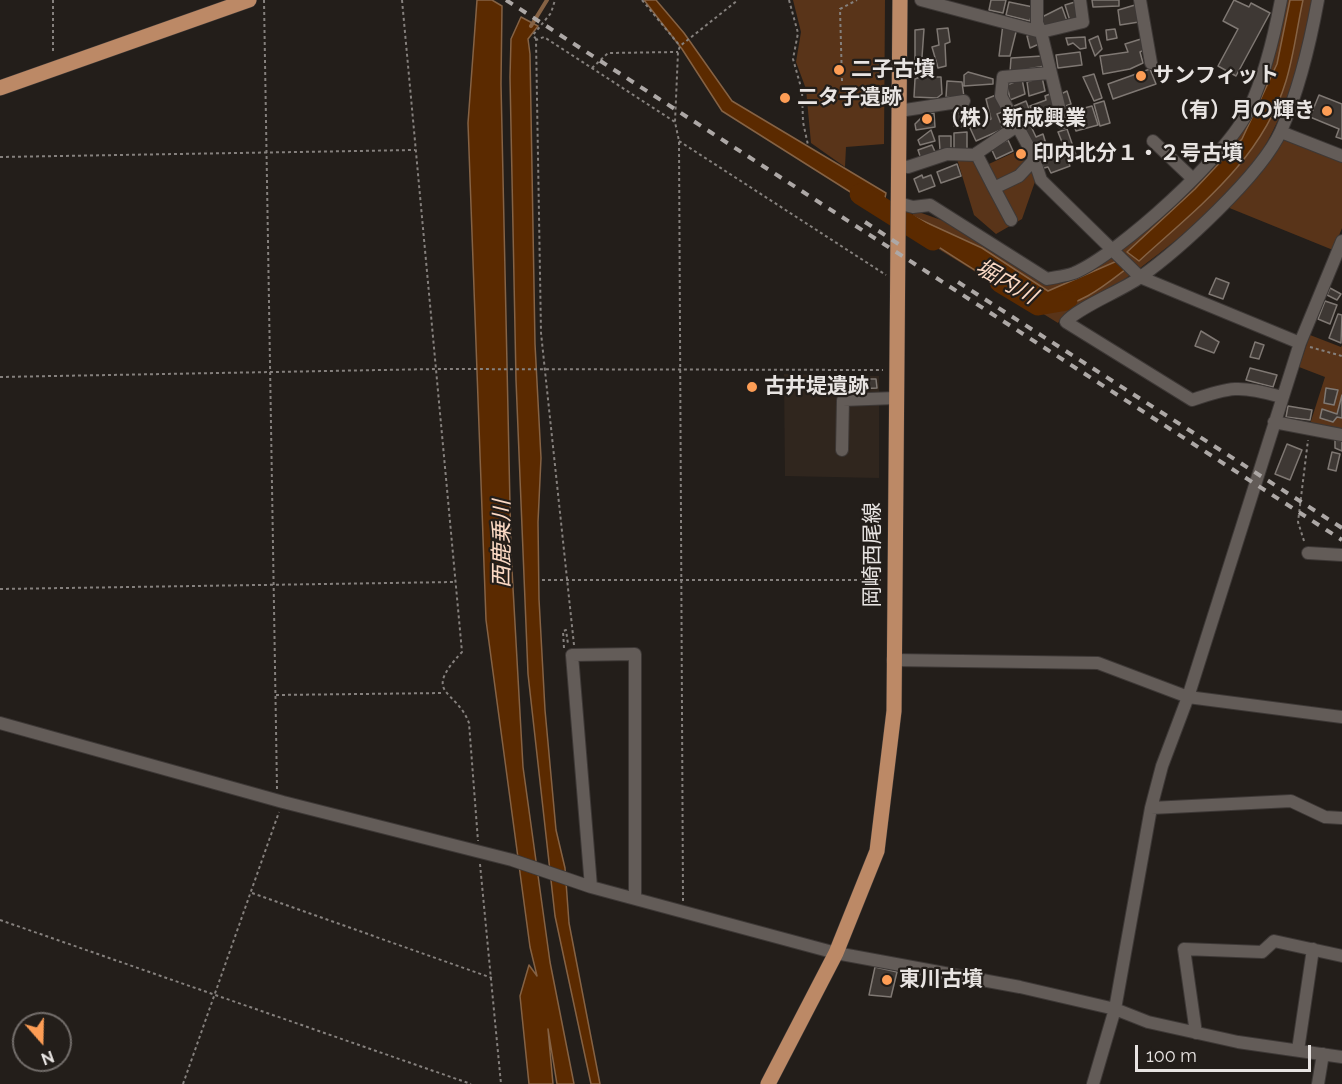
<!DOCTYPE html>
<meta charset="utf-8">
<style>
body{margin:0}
#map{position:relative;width:1342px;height:1084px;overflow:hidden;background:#231e1a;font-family:Raleway,sans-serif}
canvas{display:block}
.north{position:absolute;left:12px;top:1012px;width:60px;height:60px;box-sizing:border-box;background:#231e1a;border:2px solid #726d6a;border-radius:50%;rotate:160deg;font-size:16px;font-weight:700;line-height:24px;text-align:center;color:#e8e4e2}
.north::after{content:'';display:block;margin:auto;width:21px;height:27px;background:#fd9d55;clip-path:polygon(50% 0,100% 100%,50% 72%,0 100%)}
.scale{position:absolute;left:1135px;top:1045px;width:176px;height:27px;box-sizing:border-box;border:3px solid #e8e4e2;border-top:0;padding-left:8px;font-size:18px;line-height:21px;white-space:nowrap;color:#e8e4e2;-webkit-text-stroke:4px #231e1a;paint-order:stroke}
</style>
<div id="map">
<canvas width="1342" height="1084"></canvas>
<div class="north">N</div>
<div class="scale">100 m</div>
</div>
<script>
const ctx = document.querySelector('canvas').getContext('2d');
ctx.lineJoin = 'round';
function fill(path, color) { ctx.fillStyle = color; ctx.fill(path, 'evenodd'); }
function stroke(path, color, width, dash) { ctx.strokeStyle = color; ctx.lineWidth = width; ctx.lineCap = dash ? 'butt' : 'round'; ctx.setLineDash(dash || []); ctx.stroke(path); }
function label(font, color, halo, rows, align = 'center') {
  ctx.font = font + ' Raleway,"Noto Sans JP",sans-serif'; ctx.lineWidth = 4.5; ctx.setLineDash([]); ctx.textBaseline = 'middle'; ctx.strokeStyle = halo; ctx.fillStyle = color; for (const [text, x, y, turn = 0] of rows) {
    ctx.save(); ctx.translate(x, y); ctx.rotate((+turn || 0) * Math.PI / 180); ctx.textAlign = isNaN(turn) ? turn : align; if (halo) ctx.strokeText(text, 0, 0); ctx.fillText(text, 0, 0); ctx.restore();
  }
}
const built = new Path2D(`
 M784,374L879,376V478L785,476Z`);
const green = new Path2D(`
 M793,0H885L884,144L846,147L845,167L811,143L806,89L796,62L801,32Z
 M1285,0H1313C1301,55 1289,110 1257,159C1233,196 1180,238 1144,265C1129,277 1111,288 1095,298C1078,308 1070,306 1058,323L911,232L913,210L944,221L1049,285L1065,281L1107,261L1233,145L1254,111Z
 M1287,139L1342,160V228L1333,250L1227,207L1281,141Z
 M1026,147L1037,176L1022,219L996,234L974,215L957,159H975L980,168Z
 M1310,335L1341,347L1342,345V430L1310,424L1325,377L1299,367Z`);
const water = new Path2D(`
 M477,0H492L502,6L501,84L511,552L523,767L550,962L574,1084H557L548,1029L553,1084H529L520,996L529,965L537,976L530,947L486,620L468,123Z
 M644,0H656L684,33L732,101L886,193L882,212L722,111L682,49Z
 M1290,0H1303C1297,27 1294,55 1286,81C1262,160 1197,208 1139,261L1127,252L1195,189L1242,139L1277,64Z
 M521,17L538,26L528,39L530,54L535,344L541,458L538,522L539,599L545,710L556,830L565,868L569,923L600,1084H591L555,916L528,674L516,380L510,77L511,39Z
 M910,215L982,248L1048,291L1117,261L1126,269C1104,286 1077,308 1049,307C1026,307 934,243 909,228Z`);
const stream = new Path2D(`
 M531,26L547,0`);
const river = new Path2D(`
 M860,194L933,240
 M1000,282L1038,305L1067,300`);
const building = new Path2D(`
 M991,0H1006L1003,13L989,10Z
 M1092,0H1119V6L1093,7Z
 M1234,0L1249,7L1251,3L1270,13L1236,76L1218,66L1238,29L1223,21Z
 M1009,2L1033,7L1030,21L1006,15Z
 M1075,2L1080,18L1070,21L1065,5Z
 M1135,5L1139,22L1120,25L1118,10Z
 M1062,7L1067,21L1045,28L1040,18Z
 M1003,24L1017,28L1010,56H999Z
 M948,28L950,42L945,44L946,66L938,68L932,47L939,45L937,29Z
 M924,29L921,71H915V30Z
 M1115,29L1117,38L1107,40L1106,30Z
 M1036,33L1039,44L1030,48L1027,36Z
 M1098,36L1102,49L1095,56L1089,40Z
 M1085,37L1086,48L1080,49L1073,43L1068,45L1066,38Z
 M1141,39L1144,50L1140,52L1143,63L1130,69L1103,74L1100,56L1128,52L1125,44Z
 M1080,52L1082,65L1058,68L1056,55Z
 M1042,56L1045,66L1010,72L1011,58Z
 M1150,69L1156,84L1113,99L1108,84Z
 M968,72L993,79V84L964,86V75Z
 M1094,74L1102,98L1094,101L1083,77Z
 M920,77H941L942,94L937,98L914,97L915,79Z
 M1042,77L1045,91L1029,96L1027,82Z
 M1022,79L1025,94L1010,100L1007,85Z
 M947,81L962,82L964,97H946Z
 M1067,91L1071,104L1063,107L1059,95Z
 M1050,94L1055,107L1034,117L1030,106L1046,100L1045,96Z
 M996,95L1005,111L997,114L1003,129L976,141L970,128L991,119L986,99Z
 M1319,95L1342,104V139L1336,137L1339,129L1310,117Z
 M1026,101L1032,117L1019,122L1014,106Z
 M1104,101L1110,123L1100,126L1094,104Z
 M1092,106L1098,125L1076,131L1069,112Z
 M934,113L935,127L916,130L915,124L925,114Z
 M952,113H966V127L954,126Z
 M1029,122L1036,137L1043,134L1046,144L1033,149L1022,124Z
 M1067,129L1077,158L1068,161L1070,166L1051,173L1048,167L1044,168L1035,152L1042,150L1045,155L1064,147L1058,132Z
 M931,130L935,141L920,145L918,140Z
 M967,132V150H954V133Z
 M939,136H951V150H940Z
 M1008,140L1013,151L996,159L991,148Z
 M932,145L936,154L921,159L918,150Z
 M957,164L961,176L941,183L937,172Z
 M922,175L923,178L931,175L935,186L919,192L914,179Z
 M1216,278L1229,283L1223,299L1209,294Z
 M1330,288L1341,294L1337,300L1327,295Z
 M1325,301L1337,305L1330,324L1318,319Z
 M1338,314L1342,315L1341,343L1329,338Z
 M1201,331L1219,342L1214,353L1195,346Z
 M1255,342L1264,345L1259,359L1250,357Z
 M1250,368L1277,375L1273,387L1246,380Z
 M843,378H851L852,388H843Z
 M855,379H876L877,388L855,389Z
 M1326,388L1338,390L1334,405L1324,403Z
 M1342,395V418L1337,417L1333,422L1320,418L1322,409L1337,414Z
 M1288,406L1312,410L1310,420L1286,417Z
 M1335,440L1342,441V451L1335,448Z
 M1287,444L1302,450L1290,480L1275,474Z
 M1332,452L1340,454L1336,471L1328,469Z
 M875,967L897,972L891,997L869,995Z`);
const path = new Path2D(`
 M53,0V54
 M264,0L277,789
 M402,0L462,652C421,696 456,688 469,723L478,841
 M642,0L680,46
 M789,0L798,33L793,59L802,91L803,122L808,145
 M536,39L533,35L551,13L555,0
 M592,68L608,53L678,52
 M842,81L840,9L857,0
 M679,141L886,275
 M0,157L415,150
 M1310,347L1342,356
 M0,377L436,369L883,370
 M1304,541L1298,522L1308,440
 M542,580H884
 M0,589L454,582
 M574,645L541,333L536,40L544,37L675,122
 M564,648L563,631L566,630L568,644
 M276,695L444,693
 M480,864L501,1084
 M252,893L492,978
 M683,901L679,141L675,122L678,52L680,46L738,0
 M0,920L471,1084
 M183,1084L279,812`);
const minor = new Path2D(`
 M921,0L1041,32L1083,22L1080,0
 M1037,0V23L1041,32L1063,123
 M1140,0L1151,63
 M1049,73L1003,77L1001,96L1032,153L1041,180L1140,277L1300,343
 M899,111L964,101
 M1281,132L1342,156
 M1153,141L1193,179
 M977,155V153L1017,126
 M899,166L908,167L947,154L977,155L994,188L1019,176L1034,160
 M994,188L1011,220
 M898,203L913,207L930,205L1047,279C1056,277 1066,276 1074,273C1119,254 1229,154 1249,109C1265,75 1274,37 1281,0
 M1278,396C1240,385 1230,387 1192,400L1066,322C1077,308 1121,291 1139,278C1179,250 1261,175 1281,131C1299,90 1310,44 1318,0
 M1274,422L1342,435
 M842,450L843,400L895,398
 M1308,553L1342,555
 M893,660L1098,663L1188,697L1342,717
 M0,723L283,802L512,860L591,887L836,953L1020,987L1115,1009L1148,1022L1238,1042L1342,1057
 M1151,808L1291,801L1325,817L1342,818
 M591,887L572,655L635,654V897
 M1196,1033L1184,949L1262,952L1274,941L1342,956
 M1298,1050L1313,949
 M1093,1084L1115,1009L1151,808L1162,766L1188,697L1300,343L1342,241
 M1318,1084L1323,1054`);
const major = new Path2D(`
 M0,88L249,0
 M768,1084L836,953L877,851L894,711L900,0`);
const rail = new Path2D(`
 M506,0L1342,540
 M865,222L900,245
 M958,282L1342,528`);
const markers = [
 [839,70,6,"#fd9d55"],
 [1141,76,6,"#fd9d55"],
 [785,98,6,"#fd9d55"],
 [1327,111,6,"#fd9d55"],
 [927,119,6,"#fd9d55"],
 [1021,154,6,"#fd9d55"],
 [752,387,6,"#fd9d55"],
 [887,980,6,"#fd9d55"]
];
const poiNames = [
 ["二子古墳",851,70],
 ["サンフィット",1153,76],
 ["二タ子遺跡",797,98],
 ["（有）月の輝き",1315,111,"right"],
 ["（株）新成興業",939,119],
 ["印内北分１・２号古墳",1033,154],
 ["古井堤遺跡",764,387],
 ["東川古墳",899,980]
];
const streetNames = [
 ["岡崎西尾線",873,555,-90]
];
const waterNames = [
 ["堀内川",1006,282,30],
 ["西鹿乗川",502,544,-90]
];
fill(built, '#30261e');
fill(green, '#593419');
fill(water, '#5b2a00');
stroke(water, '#856244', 1.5);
stroke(stream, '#856244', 4);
stroke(river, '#5b2a00', 21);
fill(building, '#3e3834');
stroke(building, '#7f7873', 1.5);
stroke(minor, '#3d3836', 14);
stroke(major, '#3d3836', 16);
stroke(path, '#85807d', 2, [3, 3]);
stroke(minor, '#635c58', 12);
stroke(major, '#bc8966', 15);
stroke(rail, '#ada8a6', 4, [8, 8]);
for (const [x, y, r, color] of markers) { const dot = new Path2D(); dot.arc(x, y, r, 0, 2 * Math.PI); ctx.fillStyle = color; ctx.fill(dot); stroke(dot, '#231e1a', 2); }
label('bold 21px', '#e8e4e2', '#231e1a', poiNames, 'left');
label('21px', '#e8e4e2', '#231e1a', streetNames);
label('italic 22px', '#fcdac5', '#231e1a', waterNames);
</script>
